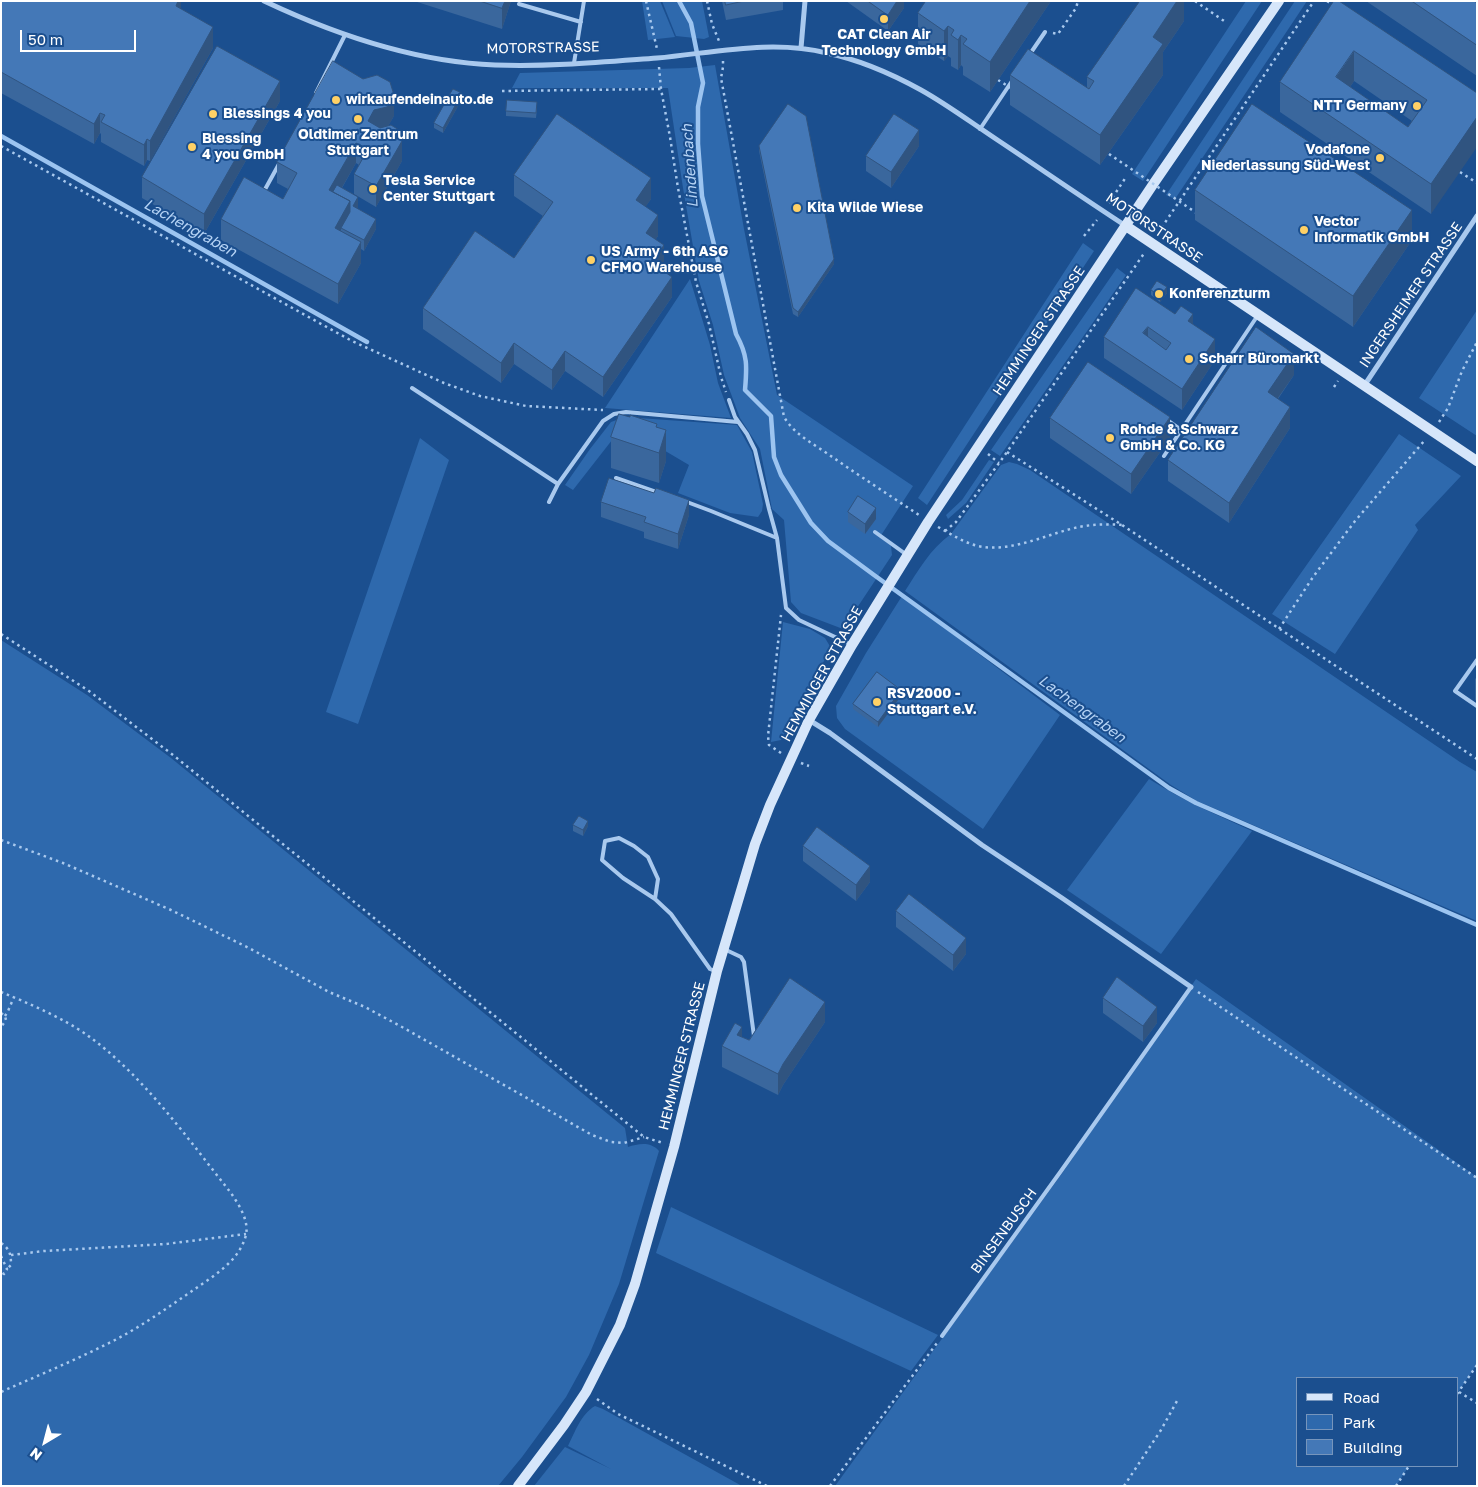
<!DOCTYPE html>
<meta charset="utf-8">
<style>
body{margin:0}
#map{position:relative;width:1478px;height:1487px;overflow:hidden;background:#1b4f8f;font-family:"Golos Text",sans-serif}
canvas{display:block}
.frame{position:absolute;inset:0;border:2px solid #fff;pointer-events:none}
.legend{position:absolute;left:1296px;top:1377px;width:162px;height:90px;box-sizing:border-box;background:#1b4f8f;border:1px solid #7695bc;margin:0;padding:6px 9px;list-style:none;font-size:15px;color:#fff}
.legend li{display:flex;align-items:center;gap:10px;height:25px}
.legend b{width:25px;border:1px solid #7695bc}
.north{position:absolute;left:20px;top:1417px;width:50px;height:50px;-webkit-text-stroke:4px #1b4f8f;paint-order:stroke;rotate:217deg;font-size:14px;font-weight:700;line-height:20px;text-align:center;color:#fff}
.north::after{content:'';display:block;margin:auto;width:18px;height:22px;background:#fff;clip-path:polygon(50% 0,100% 100%,50% 72%,0 100%)}
.scale{position:absolute;left:20px;top:30px;width:116px;height:22px;box-sizing:border-box;border:2px solid #fff;border-top:0;padding-left:6px;font-size:15px;line-height:18px;white-space:nowrap;color:#fff;-webkit-text-stroke:4px #1b4f8f;paint-order:stroke}
</style>
<div id="map">
<canvas width="1478" height="1487"></canvas>
<div class="frame"></div>
<ul class="legend">
<li><b style="height:6px;background:#d6e6fa"></b>Road</li>
<li><b style="height:14px;background:#2e69ad"></b>Park</li>
<li><b style="height:14px;background:#4478b7"></b>Building</li>
</ul>
<div class="north">N</div>
<div class="scale">50 m</div>
</div>
<script>
const ctx = document.querySelector('canvas').getContext('2d');
ctx.lineJoin = 'round';
function fill(path, color) { ctx.fillStyle = color; ctx.fill(path, 'evenodd'); }
function stroke(path, color, width, dash) { ctx.strokeStyle = color; ctx.lineWidth = width; ctx.lineCap = dash ? 'butt' : 'round'; ctx.setLineDash(dash || []); ctx.stroke(path); }
function label(font, color, halo, rows, align = 'center') {
  ctx.font = font + ' "Golos Text",sans-serif'; ctx.lineWidth = 4; ctx.setLineDash([]); ctx.textBaseline = 'middle'; ctx.strokeStyle = halo; ctx.fillStyle = color; for (const [text, x, y, turn = 0] of rows) {
    ctx.save(); ctx.translate(x, y); ctx.rotate((+turn || 0) * Math.PI / 180); ctx.textAlign = isNaN(turn) ? turn : align; if (halo) ctx.strokeText(text, 0, 0); ctx.fillText(text, 0, 0); ctx.restore();
  }
}
const green = new Path2D(`
 M642,1H660L675,37L648,40Z
 M662,1H702L709,37L704,39L676,36Z
 M1246,1H1262L1143,181L1132,174Z
 M1295,1H1307L1175,199L1166,195Z
 M715,65L744,229L777,395L913,486L880,537L891,546L892,555L843,629L801,613L791,602L784,520L772,509L760,449L740,418L724,375L713,325L699,281L683,188L668,88H512L520,73L689,68Z
 M1083,243L1094,251L927,505L918,498Z
 M1117,268L1126,275L1000,456L991,450Z
 M690,279L710,345L718,383L731,418L605,408Z
 M1477,310V436L1419,398Z
 M625,417L737,425L752,452L763,504L762,511L758,517L730,513L678,493L689,465L623,426L573,490L565,485L590,449L611,422Z
 M1399,434L1461,476L1415,525L1418,530L1335,654L1272,614Z
 M420,438L449,460L358,724L326,712Z
 M989,460L994,462L966,503L948,519L946,515L962,500Z
 M1009,462L1017,464L1030,470L1460,762L1477,772V921L1197,801L1171,785L905,591C918,571 930,549 951,534L1001,465Z
 M902,596L1060,715L983,829L845,729L837,718L836,706L866,653Z
 M783,622L810,629L825,638L831,648L781,740L771,742Z
 M1,640L87,695L171,758L625,1128L628,1147C638,1144 650,1141 659,1151L619,1284L589,1355L566,1397L522,1457L498,1486H1Z
 M1149,779C1182,800 1217,815 1252,831L1161,954L1067,890Z
 M1196,979L1477,1177V1364L1457,1394V1378H1297V1466H1409L1396,1486H835L1063,1172Z
 M671,1207L938,1335L911,1371L656,1253Z
 M595,1406L603,1409L742,1486H534L565,1447L611,1469L568,1446C575,1432 581,1414 595,1406Z`);
const stream = new Path2D(`
 M679,1L691,23L703,83L698,107V144L702,196L736,334C748,356 747,366 745,390L771,416L774,457L781,475L811,523L828,541L874,575L1169,788L1196,803L1477,925
 M1,136L367,342`);
const path = new Path2D(`
 M646,1L657,49
 M707,1L712,24L719,41
 M1195,1L1227,23
 M1327,1L1333,5
 M1053,33L1058,34L1076,8L1078,1
 M723,61V67L721,78L784,417C794,434 812,443 828,454C858,475 889,495 919,515
 M659,67L661,89L670,137L678,188L696,282L709,324L721,377L726,392
 M502,91L661,89
 M1,146L323,325L352,341L444,383L480,396L526,406L603,410
 M1460,172L1477,183
 M1109,203L1126,177
 M1158,233L1314,1
 M1084,236L1097,220
 M1334,387L1338,381
 M1439,422L1448,408L1462,371L1477,342
 M1007,452L1122,525L1477,759
 M988,454L999,463
 M938,527C953,535 967,545 984,547C1015,551 1050,533 1079,527C1094,524 1108,524 1122,525
 M945,531L956,522L1007,452L1145,252
 M1279,629L1313,577L1355,521L1425,440
 M1,634L89,691L173,755L644,1137L663,1143
 M781,753L769,745L768,736L781,615
 M801,763L809,766
 M1,840L63,863L171,910L249,948L329,992L365,1007L402,1027L592,1135L611,1142L624,1143L644,1137
 M1,992C28,1003 63,1018 87,1035C143,1075 188,1139 231,1193C239,1205 249,1220 246,1235C239,1262 213,1276 192,1291C167,1308 142,1326 115,1340C78,1359 39,1375 1,1392
 M1198,992L1477,1178
 M1,1013L5,1016L6,1020L1,1027
 M5,1016L8,1011L14,997
 M1,1243C10,1249 11,1255 11,1265L7,1269
 M11,1255L44,1251L166,1244L246,1234
 M1,1256L7,1269L4,1274L1,1272
 M1459,1392L1477,1403
 M1457,1394L1477,1365
 M597,1399L618,1414L767,1486
 M830,1486L937,1343
 M1124,1486L1161,1430L1177,1401
 M1396,1486L1409,1466`);
const lane = new Path2D(`
 M519,4L581,22
 M1030,54L1045,32
 M574,63L584,1
 M316,93L345,35
 M980,129L1012,81
 M263,193L279,164
 M412,388L558,484L603,421L614,414L626,412L738,422
 M729,400L735,417L747,434L755,450L769,509L777,538L786,608L799,620L852,645
 M1167,420L1181,430
 M1164,456L1258,315
 M616,478L659,493
 M549,502L558,484
 M687,502L711,511L777,538
 M875,532L907,555
 M1477,660L1455,691L1477,706
 M655,899L658,879L648,857L634,846L619,838L605,841L602,860L623,878L655,899L671,914L710,969L715,971
 M724,949L741,957L744,962L754,1036
 M942,1336L1061,1171L1191,987`);
const street = new Path2D(`
 M264,1C334,34 417,62 495,65C549,67 603,62 657,58C713,53 771,39 827,53C860,60 892,74 921,90C948,105 973,124 999,141C1041,169 1083,198 1126,226
 M801,48L805,1
 M1364,386L1477,216
 M809,720L830,733L982,845L1062,898L1191,987`);
const secondary = new Path2D(`
 M1126,226L1477,461
 M518,1486L564,1425L586,1392L620,1325L635,1284L674,1147L717,971L755,844L770,805L809,720L852,645L928,522L1154,183L1279,1`);
const pathBridge = new Path2D(`
 M998,80L1011,88
 M1109,154L1198,214`);
const wall = new Path2D(`
 M1,1H181V9L213,48L150,161L147,160L144,166L101,142V134L100,133L94,144L1,93Z
 M414,1H511L502,29Z
 M722,1H783V10L726,20Z
 M846,1H904V8L888,31Z
 M926,1H1051L990,92L963,75V67L961,65L958,70L951,66V58L948,56L944,61L918,44V13Z
 M1184,1V21L1163,52V75L1100,165L1010,105V75L1087,89V77Z
 M1334,1L1477,93L1431,214L1280,112V82ZM1354,81L1412,121L1408,127L1350,87Z
 M1366,1H1474L1477,3V76Z
 M462,99L443,133L434,128V123Z
 M280,101L204,234L142,198V177Z
 M537,108L536,118L506,116V111Z
 M394,116L388,126L402,161L376,207L354,194V174L359,165L356,163L342,188L358,207L357,208L376,229L364,251L361,249V263L338,304L221,240V219L283,199L288,189L277,183V162Z
 M759,146L834,264L798,317L793,314L759,151Z
 M919,146L891,188L866,171V156Z
 M514,175L651,199L645,207L658,236L655,240L664,266L662,269L672,297L603,397L565,371L552,390L514,364L501,383L423,329V308L514,258L543,216L514,196Z
 M1195,190L1412,240L1353,327L1195,220Z
 M1151,290L1167,293L1160,302L1151,295Z
 M1175,314L1193,324L1215,360L1182,410L1104,358V337Z
 M1294,375L1278,399L1290,428L1229,523L1168,481V460Z
 M1050,418L1170,438L1131,494L1050,438Z
 M657,427L666,461L659,483L611,468V437Z
 M601,502L689,515L678,549L644,538V532L601,517Z
 M848,512L876,519L865,534L848,522Z
 M1477,677V701L1475,700V679Z
 M901,696L878,727L853,709V704Z
 M573,825L588,826L583,836L573,831Z
 M803,846L870,882L856,901L803,861Z
 M896,911L966,954L953,971L896,927Z
 M1103,998L1157,1023L1143,1042L1103,1013Z
 M825,1022L783,1085L778,1095L722,1067V1046L742,1037L749,1040Z`);
const shadedWall = new Path2D(`
 M178,1H181V17L176,6Z
 M505,1H511L502,29V8Z
 M897,1H904V8L888,31V15Z
 M1030,1H1051L990,92V62Z
 M1177,1H1184V21L1163,52V75L1100,165V135L1153,37Z
 M948,26V56L944,61V31Z
 M213,27V48L150,161V141Z
 M961,35V65L958,70V40Z
 M1354,51V81L1336,108V77Z
 M280,81V101L204,234V214Z
 M462,93V99L443,133V128Z
 M394,95V116L387,128L374,131L368,121L374,110Z
 M100,113V133L94,144V124Z
 M1477,117V147L1431,214V184Z
 M919,130V146L891,188V172Z
 M147,139V160L144,166V145Z
 M402,141V161L376,207V186Z
 M356,143V163L333,203L329,190Z
 M651,178V199L636,221V200Z
 M358,197V207L353,216V206Z
 M350,201V222L341,228V238L335,228Z
 M1412,210V240L1353,327V296Z
 M658,215V236L646,254V233Z
 M376,219V229L364,251V240Z
 M361,242V263L338,304V284Z
 M664,245V266L652,283V263Z
 M834,259V264L798,317V312Z
 M672,277V297L603,397V377Z
 M1167,287V293L1160,302V296Z
 M1193,314V335L1188,321Z
 M1148,327V348L1143,333Z
 M1215,339V360L1182,410V389Z
 M514,343V364L501,383V363Z
 M565,351V371L552,390V370Z
 M1294,354V375L1268,412V392Z
 M1290,407V428L1229,523V503Z
 M1170,417V438L1131,494V474Z
 M666,430V461L659,483V453Z
 M689,500V515L678,549V534Z
 M876,508V519L865,534V524Z
 M901,690V696L878,727V722Z
 M588,821V826L583,836V830Z
 M870,866V882L856,901V885Z
 M966,938V954L953,971V955Z
 M825,1002V1022L783,1085L778,1095V1074L783,1064Z
 M1157,1007V1023L1143,1042V1026Z
 M742,1027V1048L737,1035Z`);
const building = new Path2D(`
 M1,1H178L176,6L213,27L150,141L147,139L144,145L101,122L105,115L100,113L94,124L1,72Z
 M480,1H505L502,8Z
 M725,1H744L726,5Z
 M868,1H897L888,15Z
 M926,1H1030L990,62L963,44L967,39L961,35L958,40L951,35L954,30L948,26L944,31L918,13Z
 M1140,1H1177L1153,37L1163,44L1100,135L1010,75L1028,49L1089,89L1094,81L1087,77Z
 M1334,1H1339L1477,93V117L1431,184L1280,82ZM1354,51L1427,100L1408,127L1336,77Z
 M1412,1H1474L1477,3V45Z
 M217,46L280,81L204,214L142,177Z
 M333,61L363,79L377,75L390,82L394,95L387,107L374,110L368,121L380,128L391,125L399,130L402,141L376,186L354,174L368,149L356,143L329,190L350,201L335,228L361,242L338,284L221,219L244,177L283,199L297,173L277,162Z
 M453,89L462,93L443,128L434,123Z
 M507,100L537,102L536,113L506,111Z
 M788,104L806,116L834,259L798,312L793,308L759,146Z
 M1252,104L1412,210L1353,296L1195,190Z
 M557,114L651,178L636,200L658,215L646,233L664,245L652,263L672,277L603,377L565,351L552,370L514,343L501,363L423,308L475,231L514,258L553,202L514,175Z
 M894,114L919,130L891,172L866,156Z
 M337,185L358,197L353,206L376,219L364,240L341,228L350,212V201L333,192Z
 M1157,281L1167,287L1160,296L1151,290Z
 M1136,288L1175,314L1181,306L1193,314L1188,321L1215,339L1182,389L1104,337ZM1148,327L1171,343L1166,350L1143,333Z
 M1256,327L1294,354L1268,392L1290,407L1229,503L1168,460Z
 M1088,362L1170,417L1131,474L1050,418Z
 M619,414L630,417V415L657,424L656,427L666,430L659,453L611,437Z
 M609,478L654,493L656,488L689,500L678,534L644,522L646,517L601,502Z
 M858,496L876,508L865,524L848,512Z
 M877,672L901,690L878,722L853,704Z
 M579,816L588,821L583,830L573,825Z
 M817,827L870,866L856,885L803,846Z
 M909,894L966,938L953,955L896,911Z
 M1117,977L1157,1007L1143,1026L1103,998Z
 M790,978L825,1002L783,1064L778,1074L722,1046L735,1023L742,1027L737,1035L749,1040Z`);
const markers = [
 [884,19,5,"#ffd166"],
 [336,100,5,"#ffd166"],
 [1417,106,5,"#ffd166"],
 [213,114,5,"#ffd166"],
 [358,119,5,"#ffd166"],
 [192,147,5,"#ffd166"],
 [1380,158,5,"#ffd166"],
 [373,189,5,"#ffd166"],
 [797,208,5,"#ffd166"],
 [1304,230,5,"#ffd166"],
 [591,260,5,"#ffd166"],
 [1159,294,5,"#ffd166"],
 [1189,359,5,"#ffd166"],
 [1110,438,5,"#ffd166"],
 [877,702,5,"#ffd166"]
];
const poiNames = [
 ["CAT Clean Air",884,35,"center"],
 ["Technology GmbH",884,51,"center"],
 ["wirkaufendeinauto.de",346,100],
 ["NTT Germany",1407,106,"right"],
 ["Blessings 4 you",223,114],
 ["Oldtimer Zentrum",358,135,"center"],
 ["Stuttgart",358,151,"center"],
 ["Blessing",202,139],
 ["4 you GmbH",202,155],
 ["Vodafone",1370,150,"right"],
 ["Niederlassung Süd-West",1370,166,"right"],
 ["Tesla Service",383,181],
 ["Center Stuttgart",383,197],
 ["Kita Wilde Wiese",807,208],
 ["Vector",1314,222],
 ["Informatik GmbH",1314,238],
 ["US Army - 6th ASG",601,252],
 ["CFMO Warehouse",601,268],
 ["Konferenzturm",1169,294],
 ["Scharr Büromarkt",1199,359],
 ["Rohde & Schwarz",1120,430],
 ["GmbH & Co. KG",1120,446],
 ["RSV2000 -",887,694],
 ["Stuttgart e.V.",887,710]
];
const streetNames = [
 ["MOTORSTRASSE",543,48,-1],
 ["MOTORSTRASSE",1154,228,34],
 ["INGERSHEIMER STRASSE",1411,295,-56],
 ["HEMMINGER STRASSE",1039,331,-56],
 ["HEMMINGER STRASSE",822,674,-61],
 ["HEMMINGER STRASSE",682,1056,-76],
 ["BINSENBUSCH",1004,1231,-54]
];
const waterNames = [
 ["Lindenbach",690,166,-94],
 ["Lachengraben",190,228,29],
 ["Lachengraben",1082,709,36]
];
fill(green, '#2e69ad');
stroke(stream, '#9cc4f0', 4.5);
stroke(path, '#a9c9ee', 2.5, [2.5, 4]);
stroke(lane, '#a9c9ee', 4);
stroke(street, '#a9c9ee', 5);
stroke(secondary, '#d6e6fa', 10);
stroke(pathBridge, '#a9c9ee', 2.5, [2.5, 4]);
fill(wall, '#3a679d');
fill(shadedWall, '#305480');
fill(building, '#4478b7');
stroke(building, '#305480', 1);
for (const [x, y, r, color] of markers) { const dot = new Path2D(); dot.arc(x, y, r, 0, 2 * Math.PI); ctx.fillStyle = color; ctx.fill(dot); stroke(dot, '#1b4f8f', 2); }
label('bold 14px', '#fff', '#1b4f8f', poiNames, 'left');
label('14px', '#fff', '#1b4f8f', streetNames);
label('italic 15px', '#b5d3f5', '#1b4f8f', waterNames);
</script>
